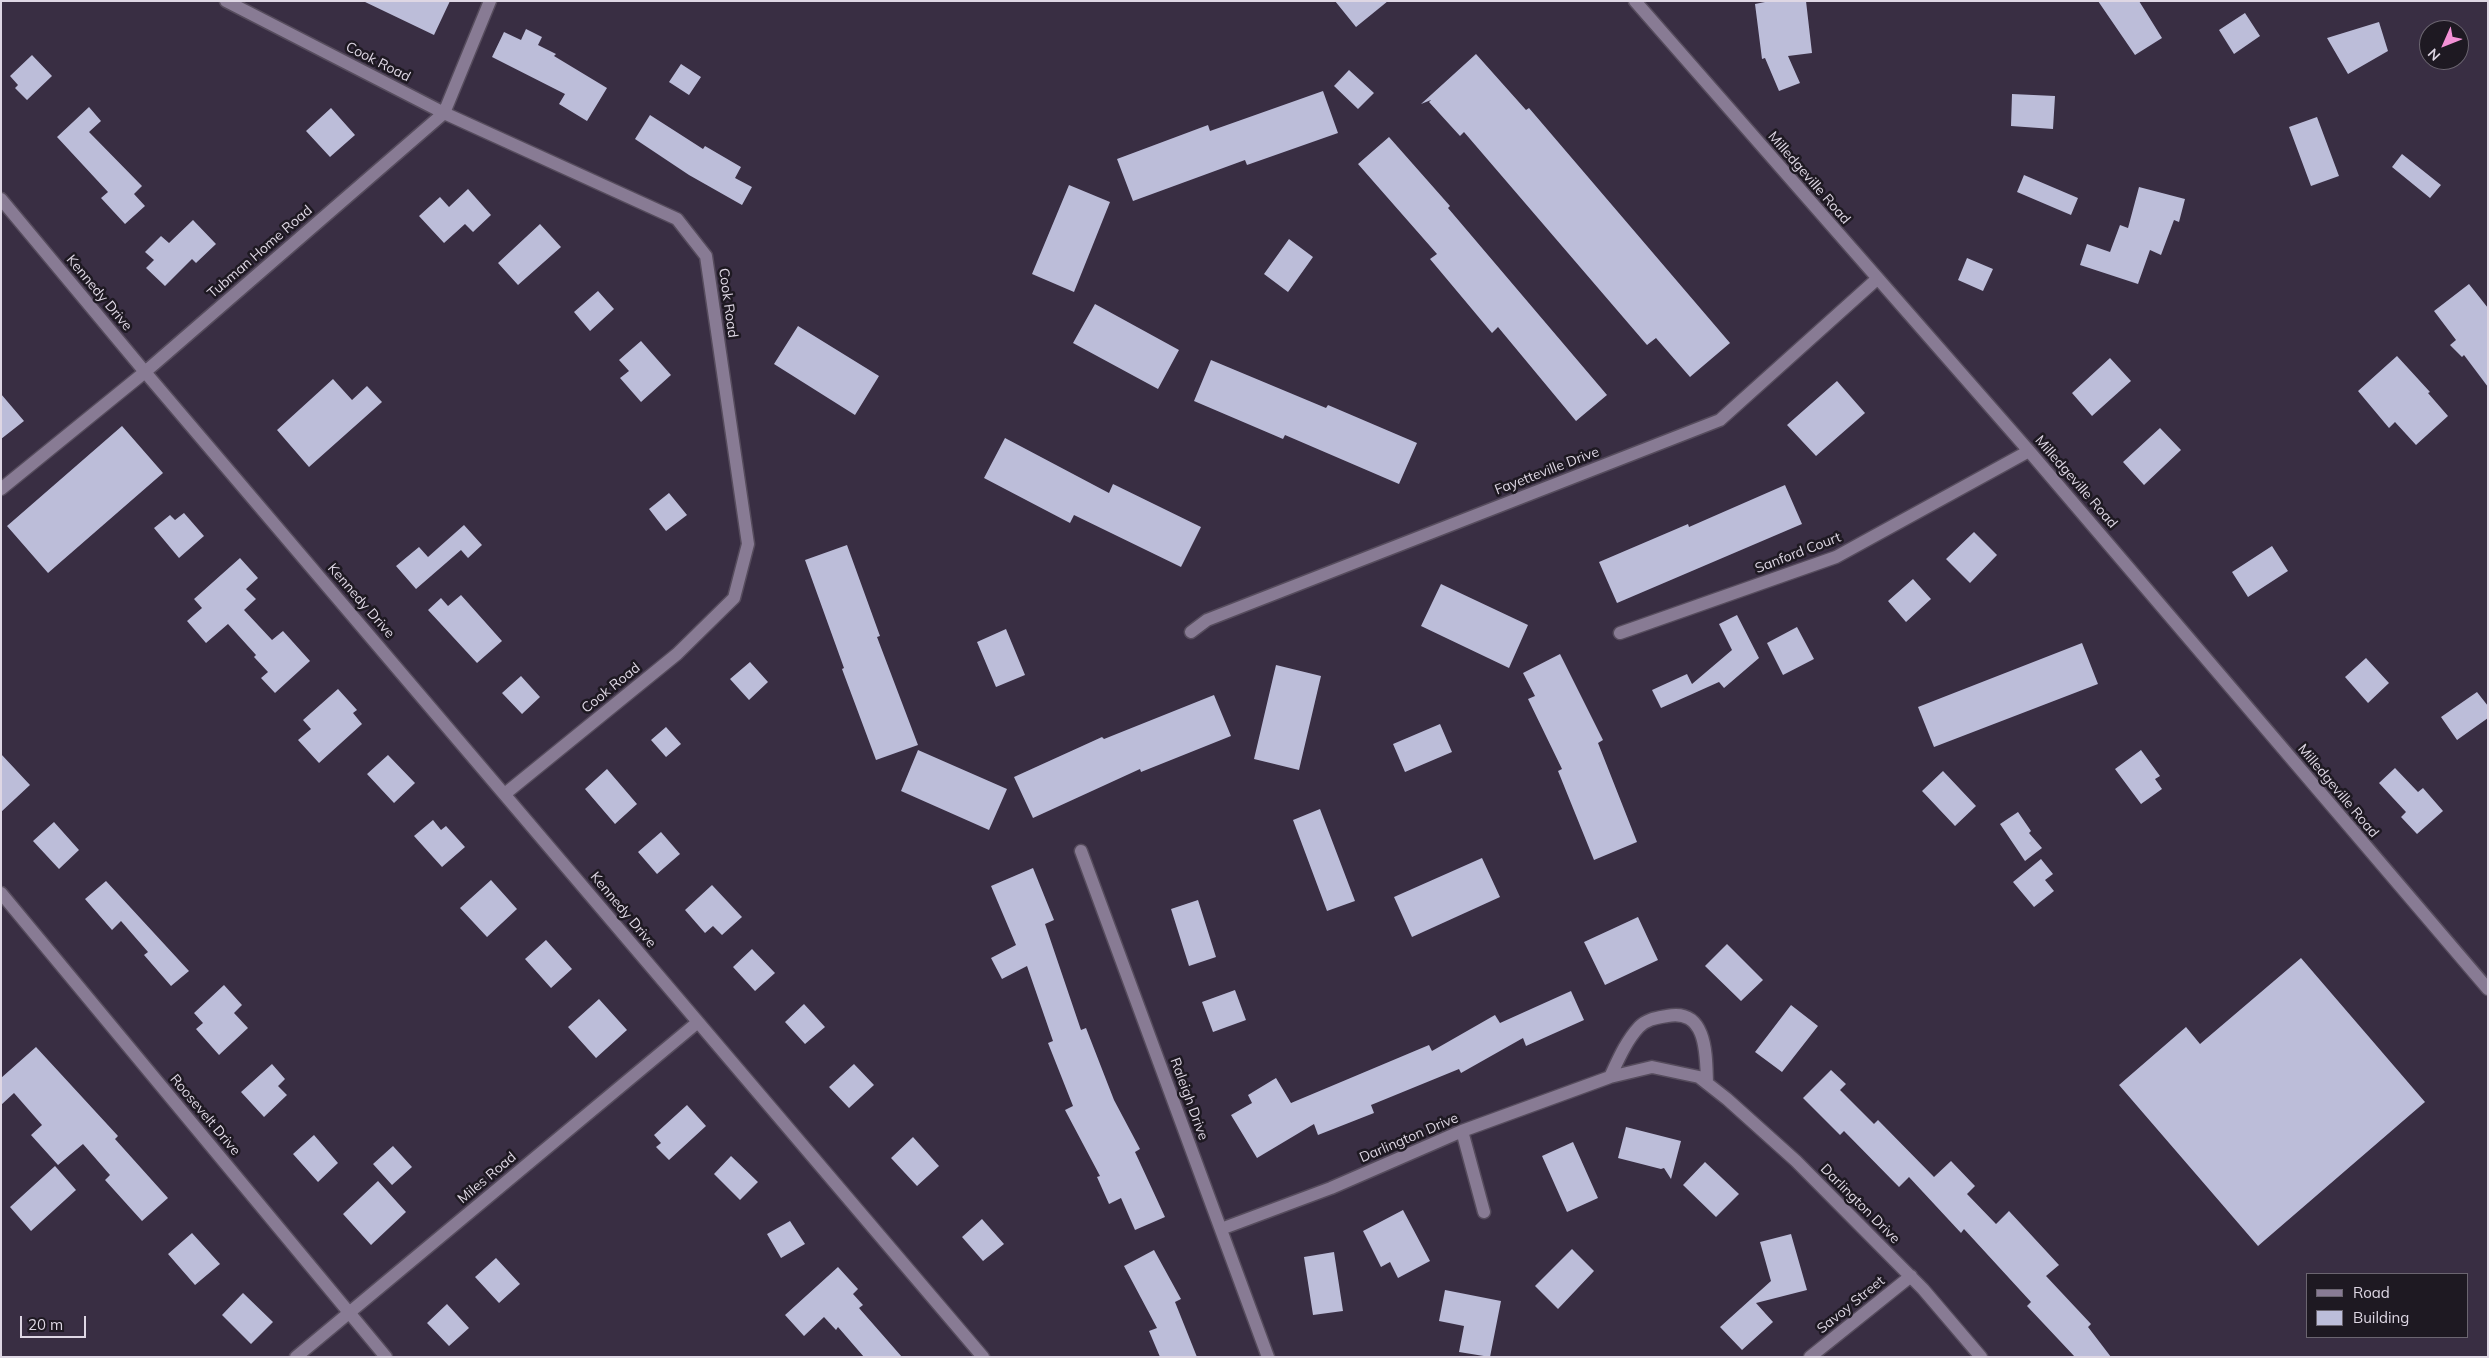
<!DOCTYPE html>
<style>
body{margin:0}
#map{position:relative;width:2489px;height:1358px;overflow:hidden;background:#392e43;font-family:Mulish,sans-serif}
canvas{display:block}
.frame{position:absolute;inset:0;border:2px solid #ded7e4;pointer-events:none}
.legend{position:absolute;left:2306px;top:1273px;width:162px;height:65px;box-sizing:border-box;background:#1e1922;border:1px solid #6b6570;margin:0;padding:6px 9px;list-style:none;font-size:15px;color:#ded7e4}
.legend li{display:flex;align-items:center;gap:10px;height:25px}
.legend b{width:25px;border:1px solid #6b6570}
.north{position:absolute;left:2419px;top:20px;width:50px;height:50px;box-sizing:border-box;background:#1e1922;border:1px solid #6b6570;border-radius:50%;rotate:226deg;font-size:14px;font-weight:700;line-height:20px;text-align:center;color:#ded7e4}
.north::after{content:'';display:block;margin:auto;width:18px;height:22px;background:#f391d6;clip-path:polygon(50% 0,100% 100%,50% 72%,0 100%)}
.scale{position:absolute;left:20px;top:1316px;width:66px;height:22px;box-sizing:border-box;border:2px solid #ded7e4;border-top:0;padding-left:6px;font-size:15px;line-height:18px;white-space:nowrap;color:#ded7e4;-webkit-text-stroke:4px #1e1922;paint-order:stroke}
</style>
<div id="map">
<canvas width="2489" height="1358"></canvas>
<div class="frame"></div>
<ul class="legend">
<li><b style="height:6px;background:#887b94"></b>Road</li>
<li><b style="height:14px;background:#bcbdd9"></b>Building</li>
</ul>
<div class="north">N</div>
<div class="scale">20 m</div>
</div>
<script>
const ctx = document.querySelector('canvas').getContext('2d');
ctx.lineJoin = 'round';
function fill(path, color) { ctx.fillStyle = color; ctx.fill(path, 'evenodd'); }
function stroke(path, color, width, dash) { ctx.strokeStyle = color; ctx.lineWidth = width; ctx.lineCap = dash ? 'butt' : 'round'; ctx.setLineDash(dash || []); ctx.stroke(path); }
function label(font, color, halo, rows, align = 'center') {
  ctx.font = font + ' Mulish,sans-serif'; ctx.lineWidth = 5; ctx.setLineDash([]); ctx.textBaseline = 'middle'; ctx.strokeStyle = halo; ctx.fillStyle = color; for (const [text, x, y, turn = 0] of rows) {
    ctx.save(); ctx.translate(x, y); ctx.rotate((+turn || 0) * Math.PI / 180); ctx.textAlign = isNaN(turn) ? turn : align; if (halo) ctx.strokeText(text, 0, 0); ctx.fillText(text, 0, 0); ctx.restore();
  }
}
const building = new Path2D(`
 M363,1H450L434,35Z
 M1335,1H1388L1356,27Z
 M1770,1H1806L1812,53L1788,56L1800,83L1779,91L1765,58L1762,59L1755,4Z
 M2098,1H2139L2162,38L2135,55Z
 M2245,13L2260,36L2234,54L2219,30Z
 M2379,22L2388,51L2348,74L2327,38Z
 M526,29L542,37L538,45L556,54L554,56L607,88L587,121L559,104L565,94L492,57L504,32L521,40Z
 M1476,54L1526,110L1529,108L1730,343L1690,377L1656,338L1647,345L1464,132L1460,136L1429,102L1431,100L1421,104Z
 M32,55L52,76L27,100L15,88L18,85L10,76Z
 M681,64L701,77L689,95L669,82Z
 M1349,70L1374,93L1358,109L1334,86Z
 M1323,91L1338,133L1247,165L1245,160L1133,201L1117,159L1208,125L1210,131Z
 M2012,94L2055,96L2053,129L2011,126Z
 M89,107L101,121L89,132L142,186L134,194L145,206L125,224L101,198L108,192L57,137Z
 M331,108L355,135L330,157L306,131Z
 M650,115L703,149L705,146L741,167L735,178L752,187L742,205L689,175L635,139Z
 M2317,117L2339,176L2311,186L2289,127Z
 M1389,137L1450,206L1448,208L1607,395L1576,421L1498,327L1492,333L1430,259L1437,254L1358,164Z
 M2402,154L2441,185L2430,198L2392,167Z
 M2024,175L2078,198L2071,215L2017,192Z
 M1069,185L1110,202L1074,292L1032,274Z
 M2139,187L2185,199L2179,222L2174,220L2161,255L2150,250L2138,284L2080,265L2087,244L2110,252L2120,225L2128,228Z
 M468,189L491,215L473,232L465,224L444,243L419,216L440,197L449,207Z
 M193,220L216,244L196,263L192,259L165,286L146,268L154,260L145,252L161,236L169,243Z
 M540,224L561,247L518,285L498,263Z
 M1289,239L1313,257L1288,292L1264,274Z
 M1967,258L1993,269L1983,291L1958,280Z
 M2469,284L2488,308V387L2464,355L2462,357L2450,345L2456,340L2434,311Z
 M598,291L614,309L590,331L574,312Z
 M1095,304L1179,350L1158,389L1073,343Z
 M798,326L879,376L855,415L774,364Z
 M641,341L671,375L641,402L620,378L629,371L619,360Z
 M2397,356L2430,392L2428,393L2448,416L2416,445L2395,422L2389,428L2358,391Z
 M2110,358L2131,381L2092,416L2072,393Z
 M1211,360L1326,408L1328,405L1417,443L1399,484L1285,435L1283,439L1194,401Z
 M333,379L352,400L367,386L382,402L309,467L277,430Z
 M1837,381L1865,413L1816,456L1787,425Z
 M1,394L24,421L1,439Z
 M122,426L163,473L48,573L7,526Z
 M2160,428L2181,450L2144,485L2123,462Z
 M1005,438L1109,493L1113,484L1201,527L1181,567L1074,515L1070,523L984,478Z
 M1785,485L1802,524L1617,603L1599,562L1688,524L1689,527Z
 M669,493L687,515L666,531L649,509Z
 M184,513L204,536L179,558L154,528L170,515L175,520Z
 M464,525L482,545L468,558L461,550L416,589L396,566L419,547L428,557Z
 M1974,532L1997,555L1970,583L1946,559Z
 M847,545L880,636L877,637L918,745L876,760L842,669L844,668L805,560Z
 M2272,546L2288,571L2248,597L2232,572Z
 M240,558L258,578L246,589L256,599L244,610L272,640L283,631L310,661L275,693L261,678L268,672L254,657L256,655L228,624L206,643L187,621L202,608L194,599Z
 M1913,579L1931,599L1906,622L1888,601Z
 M1441,584L1528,625L1509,668L1421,626Z
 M461,595L502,641L477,663L428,610L441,598L448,606Z
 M1737,615L1759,658L1724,688L1719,682L1661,708L1652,690L1687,674L1692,684L1732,650L1719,624Z
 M1797,627L1814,659L1783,675L1767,643Z
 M1006,629L1025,675L996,687L977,642Z
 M2082,643L2098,684L1934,747L1918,707Z
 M1560,654L1603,740L1598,743L1637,842L1594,860L1558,771L1562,769L1528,699L1535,696L1523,673Z
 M2366,658L2389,683L2368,703L2345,677Z
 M750,662L768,682L749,700L730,679Z
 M1276,665L1321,676L1299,770L1254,759Z
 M521,676L540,697L522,714L502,693Z
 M338,689L357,710L353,713L362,724L319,763L298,740L311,729L303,720Z
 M2477,692L2488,706V718L2457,740L2441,717Z
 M1214,695L1231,736L1141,772L1140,769L1033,818L1014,777L1102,737L1104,739Z
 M1440,724L1452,752L1405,772L1393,744Z
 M666,727L681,744L666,757L651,740Z
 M918,750L1007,789L989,830L901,791Z
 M2141,750L2160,776L2155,779L2162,789L2141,804L2115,769Z
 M1,754L30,785L1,812Z
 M388,755L415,783L394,803L367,774Z
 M2395,768L2418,792L2423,788L2443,811L2417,834L2401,817L2406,812L2379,783Z
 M607,769L637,804L615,824L585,789Z
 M1943,771L1976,806L1955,826L1922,791Z
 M1320,809L1355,901L1327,911L1293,820Z
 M2018,812L2031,831L2029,833L2042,848L2025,861L2000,824Z
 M433,820L441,830L446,826L465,847L442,867L414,836Z
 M54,822L79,850L59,869L33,841Z
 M661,832L680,854L657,874L638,852Z
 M1482,858L1500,897L1412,937L1394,897Z
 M2041,859L2053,874L2045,880L2054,891L2034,907L2013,882Z
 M1033,868L1054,920L1045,924L1081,1030L1086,1028L1114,1100L1140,1149L1135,1152L1165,1217L1135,1230L1121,1198L1109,1204L1097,1177L1100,1176L1065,1110L1073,1106L1048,1043L1053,1041L1027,966L1002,979L991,958L1016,945L991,886Z
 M491,880L517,909L487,937L460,908Z
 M106,881L189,971L171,986L144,955L148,952L121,921L112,930L85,899Z
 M712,885L742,917L722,935L713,926L705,933L685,910Z
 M1198,900L1216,957L1189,966L1171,909Z
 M1638,917L1658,960L1605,985L1584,942Z
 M546,940L572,969L551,988L525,959Z
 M1727,944L1763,980L1741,1001L1705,966Z
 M752,949L775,973L755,991L733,967Z
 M2301,958L2425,1102L2258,1246L2119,1085L2186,1027L2200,1044Z
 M224,985L242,1005L234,1013L248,1028L219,1055L196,1029L203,1023L194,1013Z
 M1235,990L1246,1020L1213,1032L1202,1002Z
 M1571,991L1584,1020L1526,1046L1523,1038L1461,1073L1459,1069L1371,1105L1374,1113L1318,1135L1314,1124L1257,1158L1231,1115L1252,1103L1248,1095L1276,1078L1291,1103L1429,1045L1432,1051L1495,1015L1500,1023Z
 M599,999L627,1030L596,1058L568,1027Z
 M804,1004L825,1027L805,1044L785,1022Z
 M1791,1005L1818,1026L1782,1072L1755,1052Z
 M36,1047L118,1136L115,1139L168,1198L142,1221L105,1180L110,1175L83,1144L58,1165L31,1135L42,1125L14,1093L1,1105V1078Z
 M272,1064L285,1079L278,1086L287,1095L264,1117L241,1092Z
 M854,1064L874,1085L849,1108L829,1087Z
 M1831,1070L1846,1084L1840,1090L1874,1124L1878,1120L1934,1177L1951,1161L1975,1186L1967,1194L1996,1224L2009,1211L2059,1265L2046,1276L2091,1324L2088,1327L2111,1357H2075L2027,1306L2031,1302L1964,1229L1961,1233L1909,1177L1899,1187L1844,1131L1840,1135L1803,1098Z
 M687,1105L706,1126L669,1160L656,1147L661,1143L654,1135Z
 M1626,1127L1681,1141L1671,1179L1664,1168L1661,1169L1618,1158Z
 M314,1135L338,1163L318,1182L293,1154Z
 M913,1137L939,1166L917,1186L891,1158Z
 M1573,1142L1598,1198L1567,1212L1542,1156Z
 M393,1146L412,1167L392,1185L373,1164Z
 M731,1156L758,1182L740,1200L714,1174Z
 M1705,1162L1739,1194L1716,1217L1683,1185Z
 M55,1166L76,1190L31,1231L10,1207Z
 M378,1181L406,1212L371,1245L343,1214Z
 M1403,1210L1430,1261L1398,1278L1390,1262L1381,1267L1363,1231Z
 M982,1219L1004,1244L983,1261L962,1237Z
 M790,1221L805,1244L781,1258L767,1234Z
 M192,1233L220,1264L195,1285L168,1254Z
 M1791,1234L1807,1290L1756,1303L1773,1322L1742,1350L1720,1327L1771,1281L1760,1242Z
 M1572,1249L1594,1271L1558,1309L1535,1286Z
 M1154,1250L1181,1299L1175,1302L1197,1357H1160L1149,1331L1157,1328L1124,1266Z
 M1334,1252L1343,1311L1313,1315L1304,1257Z
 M496,1258L520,1284L499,1303L475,1277Z
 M838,1267L858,1289L853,1294L863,1305L859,1308L902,1357H864L838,1327L836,1330L824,1317L804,1336L785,1315Z
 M1445,1290L1501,1301L1490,1357L1459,1352L1464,1326L1439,1321Z
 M243,1293L273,1322L251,1344L222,1315Z
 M447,1304L469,1328L449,1346L427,1323Z`);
const minor = new Path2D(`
 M226,1L444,113L677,219L706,256L748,544L734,598L677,654L506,793
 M1635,1L2029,451L2488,989
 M1,199L145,372L983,1357
 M1,489L145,372L444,113L490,1
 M1191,632L1207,620L1720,420L1877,279
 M1620,633L1836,557L2029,451
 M1081,851L1268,1357
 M1,893L386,1357
 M1610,1077C1618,1060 1626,1041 1639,1027C1647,1019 1656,1018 1667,1016C1708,1008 1706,1057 1707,1083
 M1462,1131L1484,1212
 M1221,1229L1331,1188L1462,1131L1610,1077L1652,1067L1699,1077L1727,1099L1796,1161L1923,1289L1981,1357
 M296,1357L698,1022
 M1810,1357L1911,1276`);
const streetNames = [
 ["Cook Road",378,62,27],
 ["Milledgeville Road",1809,178,49],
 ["Tubman Home Road",260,252,-41],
 ["Kennedy Drive",99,293,50],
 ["Cook Road",728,303,82],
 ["Fayetteville Drive",1547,471,-21],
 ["Milledgeville Road",2076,482,49],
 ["Sanford Court",1798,553,-21],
 ["Kennedy Drive",361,601,49],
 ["Cook Road",611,688,-39],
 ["Milledgeville Road",2338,791,50],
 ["Kennedy Drive",623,910,50],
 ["Raleigh Drive",1189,1099,70],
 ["Roosevelt Drive",205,1115,50],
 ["Darlington Drive",1409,1138,-23],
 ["Miles Road",487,1178,-40],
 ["Darlington Drive",1860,1204,45],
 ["Savoy Street",1851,1305,-39]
];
fill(building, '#bcbdd9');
stroke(minor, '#564c5d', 15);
stroke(minor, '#887b94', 12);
label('14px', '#ded7e4', '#1e1922', streetNames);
</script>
